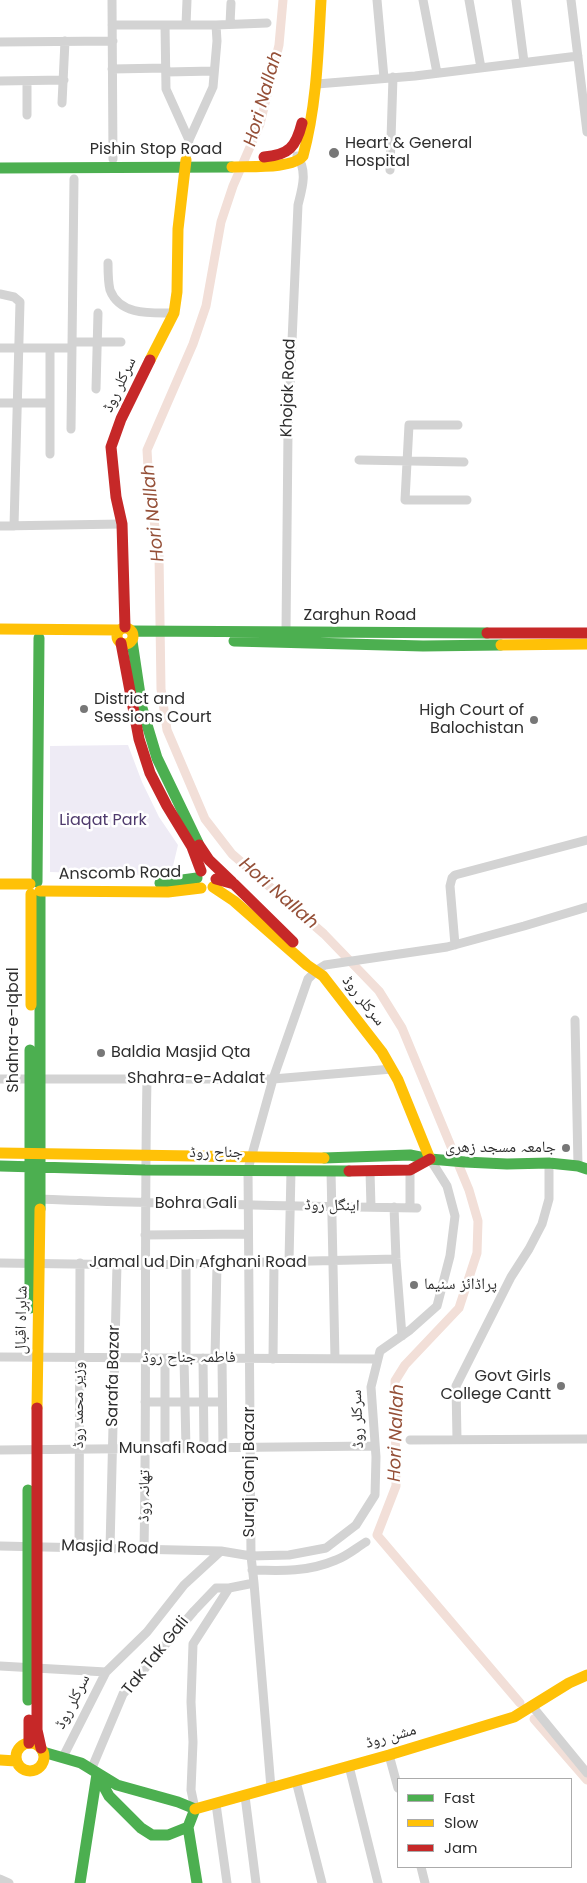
<!DOCTYPE html>
<meta charset="utf-8">
<style>
body{margin:0}
#map{position:relative;width:587px;height:1883px;overflow:hidden;background:#fff;font-family:Poppins,sans-serif}
canvas{display:block}
.legend{position:absolute;left:397px;top:1778px;width:175px;height:90px;box-sizing:border-box;background:#fff;border:1px solid #ababab;margin:0;padding:6px 9px;list-style:none;font-size:15px;color:#2e2e2e}
.legend li{display:flex;align-items:center;gap:10px;height:25px}
.legend b{width:25px;border:1px solid #ababab}
</style>
<div id="map">
<canvas width="587" height="1883"></canvas>
<ul class="legend">
<li><b style="height:6px;background:#4caf50"></b>Fast</li>
<li><b style="height:6px;background:#ffc107"></b>Slow</li>
<li><b style="height:6px;background:#c62828"></b>Jam</li>
</ul>
</div>
<script>
const ctx = document.querySelector('canvas').getContext('2d');
ctx.lineJoin = 'round';
function fill(path, color) { ctx.fillStyle = color; ctx.fill(path, 'evenodd'); }
function stroke(path, color, width, dash) { ctx.strokeStyle = color; ctx.lineWidth = width; ctx.lineCap = dash ? 'butt' : 'round'; ctx.setLineDash(dash || []); ctx.stroke(path); }
function label(font, color, halo, rows, align = 'center') {
  ctx.font = font + ' Poppins,"Noto Naskh Arabic",sans-serif'; ctx.lineWidth = 5; ctx.setLineDash([]); ctx.textBaseline = 'middle'; ctx.strokeStyle = halo; ctx.fillStyle = color; for (const [text, x, y, turn = 0] of rows) {
    ctx.save(); ctx.translate(x, y); ctx.rotate((+turn || 0) * Math.PI / 180); ctx.textAlign = isNaN(turn) ? turn : align; if (halo) ctx.strokeText(text, 0, 0); ctx.fillText(text, 0, 0); ctx.restore();
  }
}
const green = new Path2D(`
 M128,745L142,782L159,817L178,845L173,866L162,873L144,875L50,872V746Z`);
const canal = new Path2D(`
 M283,0L279,45L260,124L233,186L221,222L206,306L193,344L147,450L149,485L159,555L161,689L167,730L205,819L232,854L324,934L379,991L402,1028L469,1190L478,1221L477,1253L459,1308L405,1365L395,1381L396,1486L377,1535L520,1703
 M534,1719L587,1780`);
const street = new Path2D(`
 M112,0L113,159
 M377,0L384,78
 M423,0L437,73
 M469,0L481,68
 M516,0L524,62
 M571,0L587,132
 M230,24L231,3
 M112,25H216L267,23
 M165,25L166,89L189,140
 M186,25L187,0
 M0,42L113,41
 M112,69L166,68
 M166,72L214,71
 M0,81L64,80
 M317,84L415,76L578,56
 M62,103L65,41
 M27,115V81
 M186,160L189,140L213,87L217,41L216,25
 M390,170L393,77
 M108,263C108,271 108,282 110,290C120,316 152,313 174,313
 M0,294L14,297L20,302L14,526
 M72,342H121
 M0,348H72
 M96,389L98,313
 M0,403H50
 M458,425H409L405,500H467
 M71,429L74,179
 M50,454V348
 M359,460L464,462
 M0,526L122,524
 M286,631L288,432L298,205C302,189 308,171 297,156
 M455,945L450,886L452,878L455,875L587,840
 M575,1020L578,1166
 M0,1079H273L392,1069
 M331,1171L335,1359
 M370,1171L371,1207
 M36,1199C163,1204 290,1206 417,1208
 M394,1207L396,1259L402,1336
 M410,1208V1170
 M145,1235L248,1234
 M289,1262L291,1171
 M0,1263L145,1265L396,1259
 M0,1357L378,1359
 M165,1358V1449
 M184,1358L186,1449
 M186,1358V1264
 M203,1358L204,1449
 M215,1358L217,1264
 M222,1358L223,1449
 M273,1359L274,1263
 M145,1402H222
 M457,1439L456,1386L511,1277L529,1249L542,1224L549,1199V1163
 M410,1440L587,1439
 M0,1450L375,1446
 M0,1546L221,1551
 M79,1547L80,1263
 M110,1548L117,1264
 M144,1549C147,1392 144,1236 147,1079
 M252,1570C282,1571 308,1572 336,1560C347,1556 356,1548 366,1542
 M0,1666L106,1672
 M532,1706L587,1773
 M389,1755L398,1788
 M63,1757L106,1672L147,1632L184,1585L221,1551L251,1556L289,1555L326,1548L356,1525L375,1495L376,1457L371,1387L380,1351L410,1330L437,1306L450,1256L455,1216L447,1186L430,1159
 M349,1766L378,1883
 M91,1770L123,1694L194,1611L216,1588H229
 M296,1781L322,1883
 M271,1788L254,1583L251,1556L248,1169L273,1079L308,979L317,970L325,965L447,947L524,926L587,907
 M245,1796L256,1883
 M216,1804L227,1883
 M195,1809L191,1790L193,1742L191,1702L193,1644L229,1588L254,1583
 M421,1867L425,1883
 M0,1879L9,1883`);
const fast = new Path2D(`
 M0,168L232,167
 M132,631L487,633
 M132,641L142,708L157,758L198,843
 M234,641L423,646L501,645
 M37,882L39,638
 M160,883L197,878
 M30,1050V1308
 M324,1158L410,1155L430,1159L465,1162L507,1164L549,1163L578,1166L587,1169
 M0,1166L145,1170L349,1171
 M40,1209V892
 M28,1490V1700
 M43,1752L81,1763L117,1785L178,1802L195,1809
 M97,1774L109,1796L141,1828L152,1835H168L188,1827
 M195,1809L188,1827L197,1883
 M80,1883L97,1774`);
const slow = new Path2D(`
 M232,167C249,166 293,169 303,156C317,104 318,53 321,0
 M150,360L174,313L177,292L178,229L186,160
 M117 636a8 8 0 1 1 16 0a8 8 0 1 1-16 0Z
 M0,629L119,630
 M501,645L587,644
 M0,884H30
 M213,887L234,901L307,965L323,976L382,1052L398,1080L430,1159
 M40,891L168,892L201,888
 M31,894V1005
 M0,1153L324,1158
 M37,1408L40,1209
 M16 1757a14 14 0 1 1 28 0a14 14 0 1 1-28 0Z
 M0,1760L16,1761
 M195,1809L389,1755L514,1717L569,1683L587,1675`);
const jam = new Path2D(`
 M264,157C289,155 296,147 302,123
 M125,627L122,524L116,497L111,447L121,419L150,360
 M487,633H587
 M121,643L139,739L150,773L167,806L192,847L201,871
 M199,845L209,860L232,882
 M216,879L234,884L293,942
 M349,1171L410,1170L430,1159
 M37,1408V1730L41,1748
 M29,1720V1743`);
const markers = [
 [334,153,6,"#777"],
 [84,709,5,"#777"],
 [534,720,5,"#777"],
 [101,1053,5,"#777"],
 [566,1148,5,"#777"],
 [414,1285,5,"#777"],
 [561,1386,5,"#777"]
];
const poiNames = [
 ["Heart & General",345,144],
 ["Hospital",345,162],
 ["District and",94,700],
 ["Sessions Court",94,718],
 ["High Court of",524,711,"right"],
 ["Balochistan",524,729,"right"],
 ["Baldia Masjid Qta",111,1053],
 ["جامعہ مسجد زھری",556,1148,"right"],
 ["پراڈائز سنیما",424,1285],
 ["Govt Girls",551,1377,"right"],
 ["College Cantt",551,1395,"right"]
];
const streetNames = [
 ["Pishin Stop Road",156,150],
 ["سرکلر روڈ",120,385,-65],
 ["Khojak Road",289,388,-88],
 ["Zarghun Road",360,616],
 ["Anscomb Road",120,874,-1],
 ["سرکلر روڈ",363,1001,52],
 ["Shahra-e-Iqbal",14,1030,-90],
 ["Shahra-e-Adalat",196,1079],
 ["جناح روڈ",216,1153],
 ["Bohra Gali",196,1204],
 ["اینگل روڈ",332,1206,1],
 ["Jamal ud Din Afghani Road",198,1263],
 ["شاہراہ اقبال",22,1320,-89],
 ["فاطمہ جناح روڈ",189,1358],
 ["Sarafa Bazar",114,1376,-89],
 ["وزیر محمد روڈ",79,1405,-90],
 ["سرکلر روڈ",358,1419,-92],
 ["Munsafi Road",173,1449],
 ["Suraj Ganj Bazar",250,1472,-90],
 ["تھانہ روڈ",145,1496,-89],
 ["Masjid Road",110,1548,2],
 ["Tak Tak Gali",156,1656,-51],
 ["سرکلر روڈ",73,1702,-63],
 ["مشن روڈ",391,1737,-16]
];
const parkNames = [
 ["Liaqat Park",103,821]
];
const waterNames = [
 ["Hori Nallah",264,99,-74],
 ["Hori Nallah",154,513,-96],
 ["Hori Nallah",278,894,41],
 ["Hori Nallah",397,1433,-88]
];
fill(green, '#eeebf5');
stroke(canal, '#f2dfd8', 9);
stroke(street, '#d3d3d3', 9);
stroke(fast, '#4caf50', 11);
stroke(slow, '#ffc107', 11);
stroke(jam, '#c62828', 11);
for (const [x, y, r, color] of markers) { const dot = new Path2D(); dot.arc(x, y, r, 0, 2 * Math.PI); ctx.fillStyle = color; ctx.fill(dot); stroke(dot, '#fff', 2); }
label('16px', '#2e2e2e', '#fff', poiNames, 'left');
label('16px', '#2e2e2e', '#fff', streetNames);
label('16px', '#4e3a6c', '#fff', parkNames);
label('italic 18px', '#955038', '#fff', waterNames);
</script>
